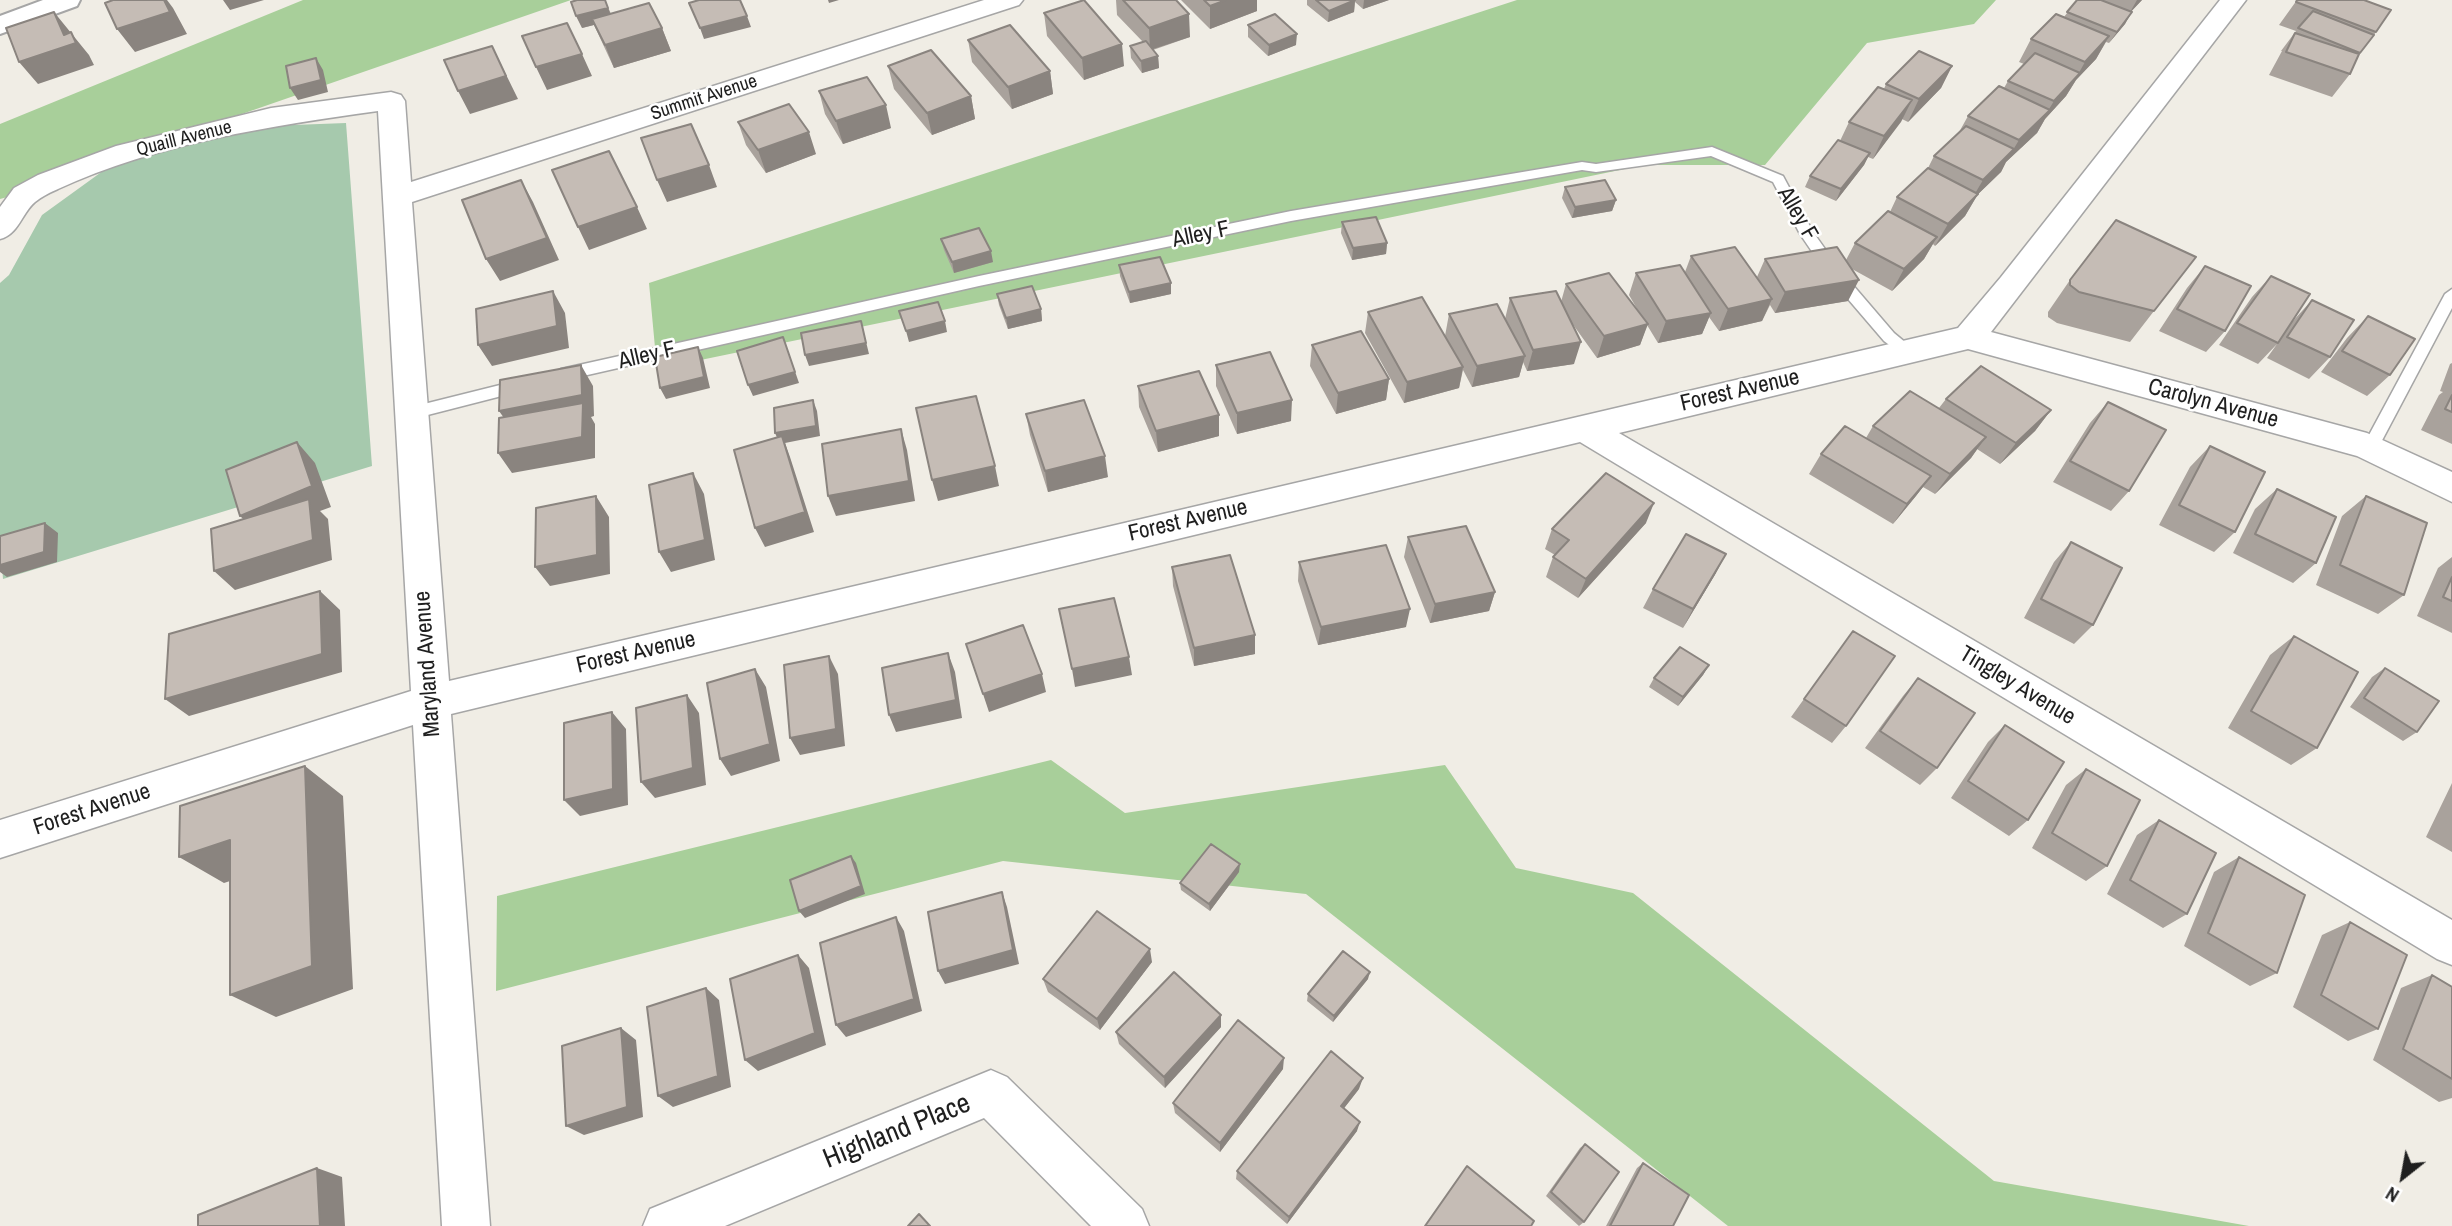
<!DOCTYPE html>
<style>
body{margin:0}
#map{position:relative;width:2452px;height:1226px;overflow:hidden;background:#f0ede5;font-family:"Archivo Narrow",sans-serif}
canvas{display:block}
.north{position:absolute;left:2368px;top:1142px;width:70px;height:70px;-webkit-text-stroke:5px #fff;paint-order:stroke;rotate:211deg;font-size:19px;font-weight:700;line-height:28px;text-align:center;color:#1f1f1f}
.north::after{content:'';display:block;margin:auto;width:24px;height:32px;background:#1f1f1f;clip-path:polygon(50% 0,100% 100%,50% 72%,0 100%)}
</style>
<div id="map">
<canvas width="2452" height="1226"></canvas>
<div class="north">N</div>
</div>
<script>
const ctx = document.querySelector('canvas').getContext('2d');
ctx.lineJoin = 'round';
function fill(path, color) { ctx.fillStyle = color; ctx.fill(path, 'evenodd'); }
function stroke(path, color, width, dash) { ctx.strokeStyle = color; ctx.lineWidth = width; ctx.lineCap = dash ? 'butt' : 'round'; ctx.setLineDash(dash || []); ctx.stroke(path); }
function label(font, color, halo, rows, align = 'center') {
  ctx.font = font + ' "Archivo Narrow",sans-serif'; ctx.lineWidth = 5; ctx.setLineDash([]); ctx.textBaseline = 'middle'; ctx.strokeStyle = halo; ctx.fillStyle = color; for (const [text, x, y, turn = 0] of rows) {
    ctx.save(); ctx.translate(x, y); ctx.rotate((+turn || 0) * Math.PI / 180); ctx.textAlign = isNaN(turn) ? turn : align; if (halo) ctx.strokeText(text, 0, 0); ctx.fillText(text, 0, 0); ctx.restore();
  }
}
const forest = new Path2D(`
 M303,0H571L239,115L114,148L34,190L0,199V124Z
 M1517,0H1996L1974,24L1867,43L1765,165H1644L657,369L649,283Z
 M1051,760L1125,813L1445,765L1516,868L1633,893L1994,1181L2249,1226H1728L1306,894L1003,861L496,991L497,896Z`);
const cemetery = new Path2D(`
 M346,123L372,466L3,579L0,541V283L9,275L42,215L107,168L196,140L267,126Z`);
const service = new Path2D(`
 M1712,147L1783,176L1813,232L1840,270L1894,333L1917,352L1914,356H1904L1884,341L1830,278L1800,234L1773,182L1711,156L1596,172L1582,170L1291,221L979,286L561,381L553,375L561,369L979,276L1291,211L1582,162L1596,164Z
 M2452,289V308L2378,448L2370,454L2364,452L2362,448L2445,294Z
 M524,379L532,385L529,389L412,419L404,413L412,407Z`);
const minor = new Path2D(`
 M984,0H1023L1019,5L412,202L449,681L1958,328L2001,277L2220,0H2246L1991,332L2367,433L2452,472V502L2357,456L1968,349L1619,433L2452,920V965L2437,959L1580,442L451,714L490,1226H442L413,725L0,858V820L411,691L378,111C270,126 158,143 58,189C51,192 41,197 35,202C21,214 19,234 0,239V207L14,188L38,175L116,146L271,108L391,92L401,95L405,101L411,182Z
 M991,1070L1007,1077L1142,1209L1149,1226H1091L984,1118L725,1226H643L650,1209Z`);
const tertiary = new Path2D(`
 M43,0H80L77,6L0,34V16Z`);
const wall = new Path2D(`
 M605,0L611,14L662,28L671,51L614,68L594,25L582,28Z
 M1116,0H1176L1190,37L1153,50L1158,56L1159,68L1142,73L1131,58L1130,46L1143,42L1117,15Z
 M1181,0H1257V11L1210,29Z
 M1307,0H1389L1363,9L1355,2L1354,12L1328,22L1307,5Z
 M2077,0H2142L2131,11L2125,24L2109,43L2106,42L2096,59L2076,80L2066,96L2045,119L2037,133L2006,162L2001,172L1978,194L1965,216L1935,246L1933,244L1924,259L1892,291L1852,269L1848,301L1775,313L1770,305L1762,321L1719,331L1709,317L1702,334L1658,343L1647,325L1640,345L1597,358L1569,319L1574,364L1527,371L1523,362L1519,377L1472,387L1463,370L1459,388L1404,403L1365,333L1368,312L1445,336L1449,314L1505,319L1510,298L1561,302L1566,284L1640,314L1629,295L1636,273L1685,272L1691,256L1757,277L1765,259L1846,260L1855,243L1890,212L1897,197L1928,168L1934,156L1958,134L1968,116L2004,88L2008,81L2024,64L2019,62L2031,39L2064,17Z
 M2297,0L2391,10L2374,35L2359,54L2350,74L2332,97L2269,75L2282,51H2281L2296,31L2279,25Z
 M1044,13L1124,66L1084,80L1047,36Z
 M1248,25L1296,45L1268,56L1248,37Z
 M968,40L1050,71L1053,94L1012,109L972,62Z
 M888,66L971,96L975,119L932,135L894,89Z
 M1952,66L1941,88L1908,122L1902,119L1873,159L1868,157L1864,165L1836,201L1805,187L1810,176L1840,141L1849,122L1884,89L1886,84Z
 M819,91L891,128L843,144L825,114Z
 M738,122L816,154L766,173L746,145Z
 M1565,187L1616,200L1612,211L1572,218L1562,198Z
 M1342,222L1387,243L1386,254L1352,260L1341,233Z
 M941,239L993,262L954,273L944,250Z
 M1119,265L1171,283V294L1130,303L1120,276Z
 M2205,266L2225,331L2206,352L2159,331L2187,288Z
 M2271,276L2292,322L2312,300L2330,357L2309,379L2267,358L2277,344L2258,364L2219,345L2252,297Z
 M2070,280L2154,311L2130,342L2057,323L2048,317V312Z
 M997,294L1041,309L1042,321L1008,329L999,305Z
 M2368,316L2390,375L2367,396L2321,372L2347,338Z
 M1312,345L1389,379L1386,400L1336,414L1310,366Z
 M2452,363V444L2421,430L2439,395L2443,392L2440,391L2450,364Z
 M1216,365L1291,421L1237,434L1216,386Z
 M1138,386L1219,415V436L1158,452L1139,407Z
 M1946,399L2051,410L2035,431L2000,464L1977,449L1971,458L1935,494L1923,487L1893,524L1809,474L1821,454L1866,438L1873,426L1939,408Z
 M2108,402L2129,491L2111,511L2053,482L2090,423Z
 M1026,414L1108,477L1048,492L1030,435Z
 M2210,446L2235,532L2214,552L2159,525L2190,467Z
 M2277,489L2316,563L2293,583L2233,553L2255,509Z
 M2366,496L2404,595L2378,614L2316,585L2342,516Z
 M1646,523L1578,598L1546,577L1553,557L1555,555L1545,549L1552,529Z
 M1408,537L1495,592L1489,611L1430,623L1404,557Z
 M2071,542L2093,625L2074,644L2024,618L2054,562Z
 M2452,557V633L2417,616L2438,568Z
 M1299,562L1406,627L1318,645L1298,581Z
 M1172,567L1255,635V654L1194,666L1173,586Z
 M1716,573L1683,628L1643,608L1653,589Z
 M1853,631L1846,726L1832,743L1791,717Z
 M2294,636L2317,748L2291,765L2228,728L2270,655Z
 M1709,665L1703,675L1678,706L1649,687L1654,678Z
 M2385,668L2417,732L2403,741L2350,707L2372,677Z
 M1918,678L1937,768L1920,785L1865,748L1903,696Z
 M2005,725L2028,820L2009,836L1951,798L1988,742Z
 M2086,769L2107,866L2086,881L2032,848L2066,785Z
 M2452,783V852L2426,837Z
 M2159,820L2187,914L2163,928L2107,894L2137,835Z
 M2239,857L2277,973L2250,986L2184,946L2214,872Z
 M1239,872L1210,911L1181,890L1180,883Z
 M2350,922L2378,1029L2348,1041L2293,1007L2322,935Z
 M1152,962L1100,1030L1048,992L1043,979Z
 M2432,975L2452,987V1098L2439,1102L2373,1060L2401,988Z
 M1368,979L1333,1022L1307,1001L1308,994Z
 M1221,1015V1027L1165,1088L1119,1044L1116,1032Z
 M1283,1069L1220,1152L1175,1113L1173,1103Z
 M1359,1089L1344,1108L1357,1131L1287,1224L1236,1179L1237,1171Z
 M1585,1144L1584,1222L1579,1226L1546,1196L1580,1148Z
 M1643,1163L1673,1226H1606L1637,1168Z`);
const shadedWall = new Path2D(`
 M164,0H167L173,8L187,34L135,52L117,29Z
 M223,0H264L230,10Z
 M828,0H839L829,3Z
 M1226,0H1257V11L1210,29V6Z
 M1355,0L1354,12L1328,22L1329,11Z
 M1364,0H1389L1363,9Z
 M2137,0H2142L2129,14Z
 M608,8L613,20L582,28L576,16Z
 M54,12L89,55L94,65L38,84L19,62L64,35Z
 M2132,12L2125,24L2109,43L2117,32Z
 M1189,14L1190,37L1150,50L1149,28Z
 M747,16L751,27L704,39L700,28Z
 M662,28L671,51L614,68L605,45Z
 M1297,34L1296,45L1268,56L1269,45Z
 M2109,36L2096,59L2076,80L2066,96L2045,119L2037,133L2006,162L2001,172L1970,202L1983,180L2013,150L2019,140L2046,114L2054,101L2076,78L2085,62Z
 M1122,44L1124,66L1084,80L1082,58Z
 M492,46L518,99L470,114L458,91Z
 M582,54L592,76L547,90L536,67Z
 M1158,56L1159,68L1142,73L1141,61Z
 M316,58L323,70L328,92L298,100L290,88Z
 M1952,66L1941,88L1908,122L1919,99Z
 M1050,71L1053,94L1012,109L1008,87Z
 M971,96L975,119L932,135L927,113Z
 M1912,100L1901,122L1873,159L1884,136Z
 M886,105L891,128L843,144L836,121Z
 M809,132L816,154L766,173L758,150Z
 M1870,153L1864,165L1836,201L1841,189Z
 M709,165L717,187L667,202L657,180Z
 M521,180L533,202L559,260L500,281L486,259Z
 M1978,194L1965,216L1935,246L1948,224Z
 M1616,200L1612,211L1572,218L1575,207Z
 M637,207L647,229L589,250L578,227Z
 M1937,237L1924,259L1892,291L1904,269Z
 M1387,243L1386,254L1352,260L1353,248Z
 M991,251L993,262L954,273L952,262Z
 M1859,280L1848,301L1775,313L1785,292Z
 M1171,283V294L1130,303L1129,292Z
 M553,291L565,313L569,348L492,366L478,345Z
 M1772,299L1762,321L1719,331L1728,309Z
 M1041,309L1042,321L1008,329L1006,318Z
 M1711,313L1702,334L1658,343L1666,321Z
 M861,321L869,354L809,366L805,355Z
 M945,321L947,332L909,342L906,331Z
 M1648,324L1640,345L1597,358L1604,336Z
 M1581,342L1574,364L1527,371L1533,350Z
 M698,347L703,358L710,388L666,399L660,388Z
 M787,348L799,383L753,396L748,385Z
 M1525,356L1519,377L1472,387L1477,366Z
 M581,365L593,386L594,416L591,417L595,424V458L512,473L498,453L514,432L499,411Z
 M1463,367L1459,388L1404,403L1407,382Z
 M1389,379L1386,400L1336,414L1338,393Z
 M813,400L817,411L820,436L785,443L790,457L814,532L765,547L755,528L780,444L775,433Z
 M1292,400L1291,421L1237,434V413Z
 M2051,410L2035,431L2000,464L2016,443Z
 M1219,415V436L1158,452L1156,431Z
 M901,429L907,450L915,501L836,516L828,496Z
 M1986,437L1971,458L1935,494L1950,474Z
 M297,442L315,463L331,507L320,511L328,519L332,560L235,590L214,571L261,536L240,516Z
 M1105,456L1108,477L1048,492L1045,471Z
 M995,466L999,486L938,501L932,480Z
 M693,473L704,494L715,560L671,572L659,552Z
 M1931,476L1916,496L1893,524L1907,504Z
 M596,496L609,517L610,574L550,586L535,567Z
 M1654,503L1646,523L1578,598L1586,579Z
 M45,523L58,533L57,562L7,577L0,572V565Z
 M1726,554L1716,573L1683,628L1693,609Z
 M320,591L340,610L342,672L189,716L165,699Z
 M1495,592L1489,611L1430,623L1435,604Z
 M1410,609L1406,627L1318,645L1321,627Z
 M1255,635V654L1194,666V648Z
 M948,653L955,672L962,718L896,732L889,715Z
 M829,656L838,674L845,746L800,755L790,738Z
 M1129,657L1132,675L1075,687L1072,669Z
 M1709,665L1703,675L1678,706L1683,697Z
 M755,669L766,687L780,761L731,776L720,759Z
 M1042,674L1046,692L989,712L983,694Z
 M687,695L699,713L706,785L655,798L641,782Z
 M612,712L626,729L628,805L580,816L564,800Z
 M305,766L343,796L353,989L276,1017L230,995Z
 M230,840L272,867L224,883L179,857Z
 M851,856L856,863L865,894L805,918L799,911Z
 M1240,864L1239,872L1210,911L1209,904Z
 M1002,892L1007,907L1019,964L945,984L938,971Z
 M896,917L904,931L922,1011L846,1037L836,1025Z
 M1150,949L1152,962L1100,1030L1097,1019Z
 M798,955L809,968L826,1045L758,1071L745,1060Z
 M1370,972L1368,979L1333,1022L1334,1016Z
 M706,988L719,1000L731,1087L673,1107L658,1096Z
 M1221,1015V1027L1165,1088L1164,1077Z
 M621,1028L636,1040L643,1117L584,1135L566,1126Z
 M1284,1058L1283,1069L1220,1152V1143Z
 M1363,1078L1359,1089L1338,1116L1341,1106Z
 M1360,1122L1357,1131L1287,1224L1289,1217Z
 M317,1168L342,1177L345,1226H320Z`);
const building = new Path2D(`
 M113,0H164L170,12L117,29L105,3Z
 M577,0H605L608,8L576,16L571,2Z
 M699,0H740L747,16L700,28L689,3Z
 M1084,0L1122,44L1082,58L1044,13Z
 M1123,0H1176L1189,14L1149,28Z
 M1204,0H1226L1210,6Z
 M1316,0H1355L1329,11Z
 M2077,0H2101L2132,12L2117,32L2067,12Z
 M2297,0H2364L2391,10L2376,32L2296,2Z
 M649,3L662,28L605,45L592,19Z
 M2313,11L2374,35L2360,53L2298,28Z
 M54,12L64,35L71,32L76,43L19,62L6,28Z
 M1275,14L1297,34L1269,45L1248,25Z
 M2056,14L2109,36L2085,62L2031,39Z
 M567,23L582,54L536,67L522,36Z
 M1010,25L1050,71L1008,87L968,40Z
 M2295,33L2359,54L2350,74L2286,52Z
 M1146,41L1158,56L1141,61L1130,46Z
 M492,46L506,76L458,91L444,60Z
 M931,50L971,96L927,113L888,66Z
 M1919,51L1952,66L1919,99L1886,84Z
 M2035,53L2080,73L2054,101L2008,81Z
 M316,58L321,80L290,88L286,66Z
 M867,77L886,105L836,121L819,91Z
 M1999,86L2050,110L2019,140L1968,116Z
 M1878,87L1912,100L1884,136L1849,122Z
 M789,104L809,132L758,150L738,122Z
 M691,124L709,165L657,180L641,138Z
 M1966,126L2014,149L1983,180L1934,156Z
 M1838,140L1870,153L1841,189L1810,176Z
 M609,151L637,207L578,227L552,170Z
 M1928,168L1978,194L1948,224L1897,197Z
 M521,180L547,238L486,259L462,200Z
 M1605,180L1616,200L1575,207L1565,187Z
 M1888,211L1937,237L1904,269L1855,243Z
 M1376,217L1387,243L1353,248L1342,222Z
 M2116,220L2196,257L2154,311L2079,292L2070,285V280Z
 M979,228L991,251L952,262L941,239Z
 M1735,247L1772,299L1728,309L1691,256Z
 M1837,247L1859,280L1785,292L1765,259Z
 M1160,257L1171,283L1129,292L1119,265Z
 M1680,265L1711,313L1666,321L1636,273Z
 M2205,266L2251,286L2225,331L2177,309Z
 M1609,273L1648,324L1604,336L1566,284Z
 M2271,276L2310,294L2278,343L2237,323Z
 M1032,286L1041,309L1006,318L997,294Z
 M553,291L557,326L478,345L476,309Z
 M1556,291L1581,342L1533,350L1510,298Z
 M1422,297L1463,367L1407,382L1368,312Z
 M2312,300L2354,320L2330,357L2287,337Z
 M938,302L945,321L906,331L899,311Z
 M1497,304L1525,356L1477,366L1449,314Z
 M2368,316L2415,339L2390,375L2342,351Z
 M861,321L866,343L805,355L801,333Z
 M1361,331L1389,379L1338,393L1312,345Z
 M783,337L795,372L748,385L737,351Z
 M698,347L704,377L660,388L655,357Z
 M1270,352L1292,400L1237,413L1216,365Z
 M581,365L582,395L499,411L500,380Z
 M1981,366L2051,410L2016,443L1946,399Z
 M1199,371L1219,415L1156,431L1138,386Z
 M1910,391L1986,437L1950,474L1873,426Z
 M2452,395V412L2445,409Z
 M976,396L995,466L932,480L916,408Z
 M813,400L816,426L775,433L774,408Z
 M1084,400L1105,456L1045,471L1026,414Z
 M2108,402L2166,430L2129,491L2070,461Z
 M583,403L582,437L498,453L499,418Z
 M1845,426L1931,476L1907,504L1821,454Z
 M901,429L909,481L828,496L822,444Z
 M782,436L805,512L755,528L734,450Z
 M297,442L312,486L240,516L226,470Z
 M2210,446L2265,472L2235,532L2179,505Z
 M693,473L705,540L659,552L649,485Z
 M1606,473L1654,503L1586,579L1553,557L1569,540L1552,529Z
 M2277,489L2336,517L2316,563L2255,534Z
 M596,496L597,555L535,567L536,508Z
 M2366,496L2427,523L2404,595L2340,565Z
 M309,499L313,540L214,571L211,529Z
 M45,523L44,552L0,565V536Z
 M1466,526L1495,592L1435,604L1408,537Z
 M1686,534L1726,554L1693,609L1653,589Z
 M2071,542L2122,568L2093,625L2041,599Z
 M1386,545L1410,609L1321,627L1299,562Z
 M1230,555L1255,635L1194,648L1172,567Z
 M2452,577V601L2443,597Z
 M320,591L322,654L165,699L169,634Z
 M1114,598L1129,657L1072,669L1059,609Z
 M1023,625L1042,674L983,694L966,644Z
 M1853,631L1895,656L1846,726L1804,699Z
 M2294,636L2358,672L2317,748L2251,711Z
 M1680,647L1709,665L1683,697L1654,678Z
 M948,653L956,700L889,715L882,668Z
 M829,656L836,729L790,738L784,665Z
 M2385,668L2439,701L2417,732L2364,698Z
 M755,669L770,744L720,759L707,683Z
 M1918,678L1975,713L1937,768L1880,731Z
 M687,695L693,768L641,782L636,708Z
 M612,712L613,789L564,800V723Z
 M2005,725L2064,762L2028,820L1968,781Z
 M305,766L312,966L230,995V840L179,857L180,806Z
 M2086,769L2140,800L2107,866L2052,833Z
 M2159,820L2216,853L2187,914L2130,880Z
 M1211,844L1240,864L1209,904L1180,883Z
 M851,856L861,886L799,911L790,880Z
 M2239,857L2305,895L2277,973L2208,933Z
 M1002,892L1013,950L938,971L928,912Z
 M1097,911L1150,949L1097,1019L1043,979Z
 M896,917L914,999L836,1025L820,943Z
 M2350,922L2407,955L2378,1029L2321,995Z
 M1343,951L1370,972L1334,1016L1308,994Z
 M798,955L815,1033L745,1060L730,979Z
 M1174,972L1221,1015L1164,1077L1116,1032Z
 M2432,975L2452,987V1079L2403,1049Z
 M706,988L718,1076L658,1096L647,1007Z
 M1238,1020L1284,1058L1220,1143L1173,1103Z
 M621,1028L627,1107L566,1126L562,1046Z
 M1331,1051L1363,1078L1341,1106L1360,1122L1289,1217L1237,1171Z
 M1585,1144L1619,1172L1584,1222L1551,1192Z
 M1643,1163L1689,1195L1673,1226H1610Z
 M1467,1166L1534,1221L1531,1226H1425Z
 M317,1168L320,1226H198V1215Z
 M919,1214L930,1226H908Z`);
const farStreetnames = [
 ["Summit Avenue",704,98,-18],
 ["Quaill Avenue",184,139,-14]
];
const streetNames = [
 ["Alley F",1797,214,60],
 ["Alley F",1201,235,-12],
 ["Alley F",647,356,-13],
 ["Forest Avenue",1740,391,-13],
 ["Carolyn Avenue",2213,404,15],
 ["Forest Avenue",1188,521,-13],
 ["Forest Avenue",636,653,-13],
 ["Maryland Avenue",428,664,-94],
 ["Tingley Avenue",2017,686,31],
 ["Forest Avenue",92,810,-18]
];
const nearStreetnames = [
 ["Highland Place",897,1132,-22]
];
fill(forest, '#a8cf9a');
fill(cemetery, '#a6c9ad');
stroke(service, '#a6a6a6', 3);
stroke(minor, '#a6a6a6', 3);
stroke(tertiary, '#a6a6a6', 4);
fill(service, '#fff');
fill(minor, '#fff');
fill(tertiary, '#fff');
fill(wall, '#a9a29c');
fill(shadedWall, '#8a847f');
fill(building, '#c5bcb5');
stroke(building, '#8a847f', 2);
label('19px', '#1f1f1f', '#fff', farStreetnames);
label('23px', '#1f1f1f', '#fff', streetNames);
label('28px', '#1f1f1f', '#fff', nearStreetnames);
</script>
